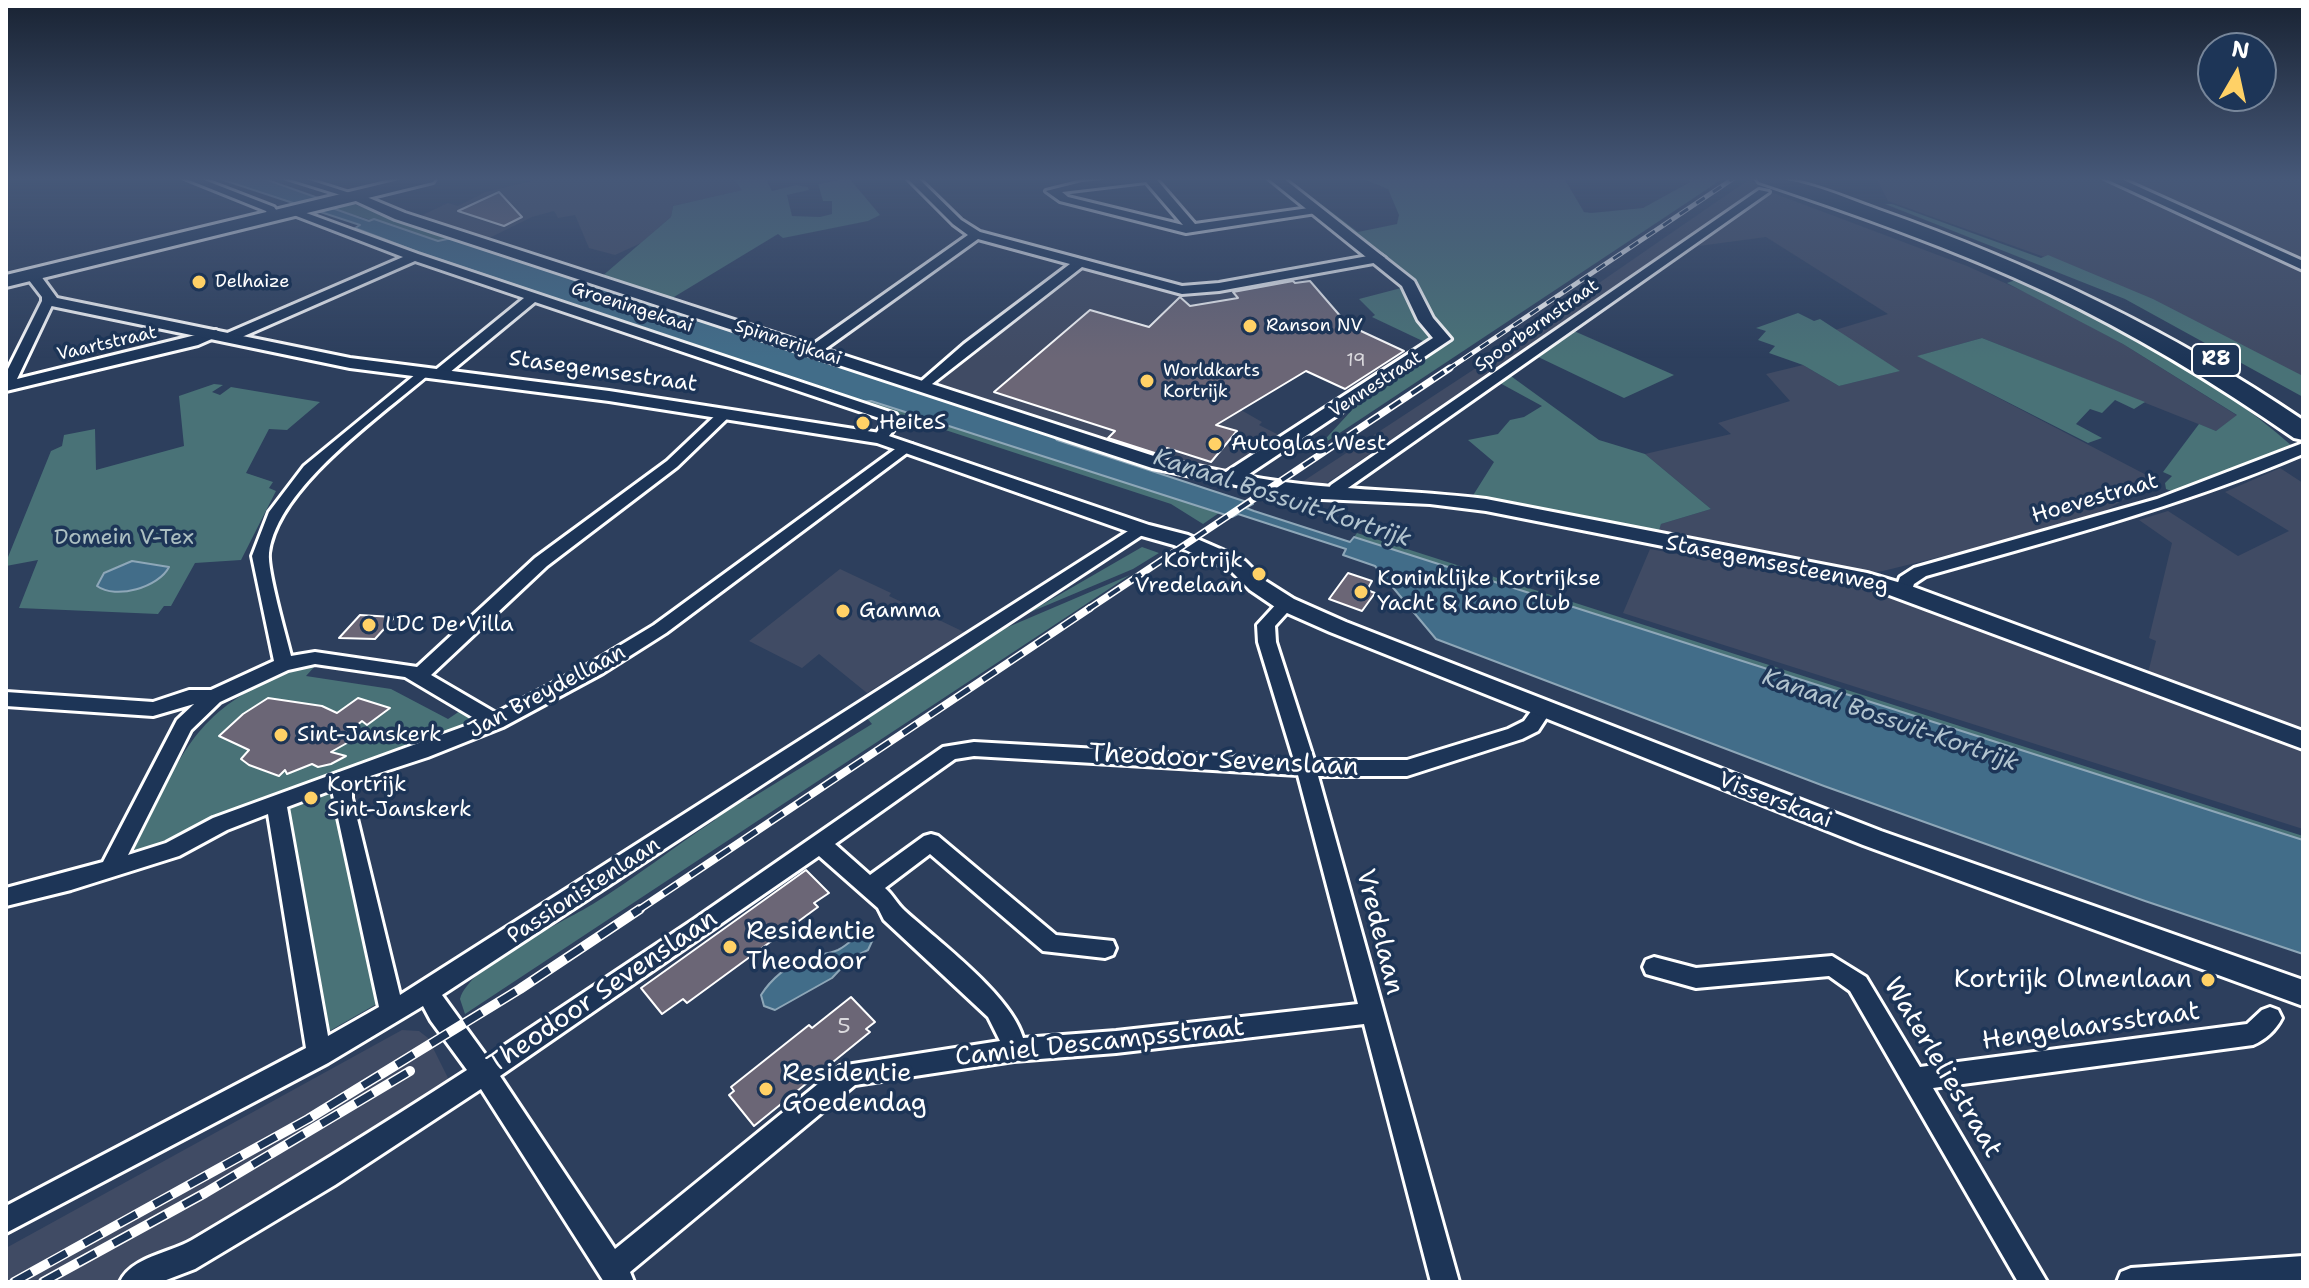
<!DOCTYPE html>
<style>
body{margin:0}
#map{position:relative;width:2309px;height:1288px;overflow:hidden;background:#2d3f5d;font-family:"Shantell Sans",sans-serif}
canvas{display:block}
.frame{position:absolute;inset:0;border:8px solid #fff;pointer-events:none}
.north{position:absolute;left:2197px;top:32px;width:80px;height:80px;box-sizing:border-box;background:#1d3557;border:2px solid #77869a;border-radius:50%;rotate:9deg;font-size:22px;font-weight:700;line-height:32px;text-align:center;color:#fff}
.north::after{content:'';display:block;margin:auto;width:28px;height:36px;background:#ffd166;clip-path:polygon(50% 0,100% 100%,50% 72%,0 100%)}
</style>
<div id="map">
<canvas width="2309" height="1288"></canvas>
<div class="frame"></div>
<div class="north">N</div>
</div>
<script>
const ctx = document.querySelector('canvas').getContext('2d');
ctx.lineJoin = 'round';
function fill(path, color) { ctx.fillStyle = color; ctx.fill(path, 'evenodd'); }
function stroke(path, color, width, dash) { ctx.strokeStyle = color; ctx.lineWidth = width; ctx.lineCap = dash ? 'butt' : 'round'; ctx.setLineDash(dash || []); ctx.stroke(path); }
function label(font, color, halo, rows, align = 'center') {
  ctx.font = font + ' "Shantell Sans",sans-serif'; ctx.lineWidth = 7; ctx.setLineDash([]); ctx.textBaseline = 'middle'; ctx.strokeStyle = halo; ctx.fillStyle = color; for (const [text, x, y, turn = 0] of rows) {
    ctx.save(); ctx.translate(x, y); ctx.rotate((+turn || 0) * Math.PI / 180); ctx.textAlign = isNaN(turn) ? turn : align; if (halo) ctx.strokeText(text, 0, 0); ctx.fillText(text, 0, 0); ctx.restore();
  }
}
const built = new Path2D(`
 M543,178H733L743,190L673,206L671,217L641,243L615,255L589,248L575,215L558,218L554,211L532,217L483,241L416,218L448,203L458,206L485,192Z
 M1876,178H2303V388L2050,259L1888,201Z
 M1748,180L1762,185L1760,188L1967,266L2045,301L2123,344L2238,416L2216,431L1982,338L1918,356L2156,480L2090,520L1883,571L1866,573L1658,534L1661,524L1711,509L1645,454L1731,434L1718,423L1790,401L1766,374L1803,365L1839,386L1899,371L1835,330L1888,314L1766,237L1691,247L1680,242L1333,479L1321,486L1299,484L1476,368Z
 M1082,267L1180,294L1305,275L1348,325L1412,355L1354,394L1307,370L1241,410L1262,422L1259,425L1285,438L1235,471L1223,473L1195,470L942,389L938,380Z
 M2280,468L2303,483V732L2148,673L2156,641L2149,638L2172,543L2139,520L2168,511L2238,556L2289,531L2225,492Z
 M1650,549L1891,593L2241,724L2303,751V829L1623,613Z
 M840,569L891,593L889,596L964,632L867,693L819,654L802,668L749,641Z
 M402,1030L419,1031L428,1038L448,1078L444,1085L398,1118L117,1282H6V1248Z`);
const green = new Path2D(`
 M733,178H766L772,191L796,185L808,187L809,190L787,195L792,216L820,217L832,214V201H823L818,184L849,178L880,215L868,221L783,238L778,234L669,300L600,278L671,217L673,206L742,190Z
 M1282,178H1287L1358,232L1397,224L1399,215L1388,189L1360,178H1564L1584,212L1591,213L1643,208L1690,182L1686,178H1724L1317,448L1363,398L1448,343L1450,338L1428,316L1412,280L1405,272Z
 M345,201L444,235L452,238L438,241L326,206Z
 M1885,204H1892L2041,258L2048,255L2153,299L2303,376V397L2125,299Z
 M2018,279C2118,326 2209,373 2292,446L2183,490L2174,492L2166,489L2165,483L2172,476L2163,472L2199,424L2216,431L2237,415L2123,344L2007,283Z
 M1405,287L1435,339L1429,344L1372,317L1375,315L1359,299Z
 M1798,313L1814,321L1820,319L1900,371L1839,386L1803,365L1769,353L1775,346L1758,340L1766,331L1756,328Z
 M1574,331L1674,375L1624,398L1534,355Z
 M1982,338L2145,402L2134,409L2115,400L2102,413L2090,409L2076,424L2102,438L2088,443L1917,356Z
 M1508,374L1599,440L1645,454L1711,509L1661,524L1658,534L1472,497L1494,462L1468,440L1498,434L1510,420L1524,417L1542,406L1498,382Z
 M214,384L223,385L212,392L220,395L231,387L320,402L287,430L269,429L246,473L273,482L269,488L276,491L241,560L195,563L171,606H164L158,614L19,608L38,560L6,566V562L51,451L62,446L64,435L95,429L96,470L184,446L179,396Z
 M871,400L1219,513L1203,524L1171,504L860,402Z
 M1357,533L2303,836V840L1354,537Z
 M1142,547L1159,553L1133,569L1026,614Z
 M1130,575L465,1014L460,999C470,964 562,923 593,904C635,878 674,847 715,820L716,814L741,799H750L872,724L866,717L1001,630Z
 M316,665L306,676L391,689L448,719L463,709L473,719L471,724L400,747L393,753L173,843L138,853L132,852L130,848L134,835L142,831C178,763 194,713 270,681C284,675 300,666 316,665Z
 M329,789L332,790L380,1002L326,1033L286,806Z`);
const water = new Path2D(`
 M217,178H262L321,199L315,202L369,221L374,219L438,241L452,238L1052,435L1057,440L1253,504L1246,508L1254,511L1350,542L1354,537L2303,840V954L2145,901L1824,786L1436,639L1375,566L1343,555L1346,549L1238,514L1232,517L871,401L860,402L415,251L355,228L360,225Z
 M132,561L169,567C159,587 116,600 97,586L104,573Z
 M870,927L875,935L868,950L850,959L832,978L775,1010L764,1006L761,995C771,979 788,965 806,958C816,954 827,955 838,950C849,944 858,934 870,927Z`);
const building = new Path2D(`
 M499,192L522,217L504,226L458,211Z
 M1293,281L1295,283L1310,281L1348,325L1404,351L1345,389L1306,371L1216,425L1237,431L1211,462L1167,448L1161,455L1108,438L1115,431L994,392L1090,310L1149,327L1180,297L1190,306L1238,298L1233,292Z
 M1348,573L1372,581L1367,590L1375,593L1362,611L1329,599Z
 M360,615L393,617V619L375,639L339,638Z
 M268,698L322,706L337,713L358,698L390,708L367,725L362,721L349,732L347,743L331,752L346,756L331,764L318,767L312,764L287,774L285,770L279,776L249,765L241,759L249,750L219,736L243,714Z
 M806,870L829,893L814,903L818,907L687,1003L683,999L662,1014L641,988Z
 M851,997L875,1022L866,1029L870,1032L754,1126L729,1095L734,1091L731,1087L809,1025L812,1028Z`);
const minor = new Path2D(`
 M184,178H199L274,207L279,214L269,216L266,211Z
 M286,178H303L353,194L347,197Z
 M907,178H918L961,220L980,232L1182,286L1219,283L1379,254L1385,258L1379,262L1219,291L1182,294L1082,267L923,391L916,387L918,384L964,344L1070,264L978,239L818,354H808V348L968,235L953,224Z
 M1122,178H1158L1157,180L1195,224L1316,207L1322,210L1316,213L1186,233L1060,201L1046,191L1082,182ZM1146,182L1183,225L1068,197L1062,192Z
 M2104,178H2119L2303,261V270Z
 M1759,190L1769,192L1345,490L1344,498H1332L1329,488L1331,485Z
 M290,207L418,254L896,414L900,422L885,441H875L873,438L885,420L535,302L443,378H433V372L524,298L415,261L235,340H225V334L403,257L286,212V208Z
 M48,297L54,301L17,379L216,330L223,334L198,345L6,391V373L42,301Z
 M422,369L427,370V376C379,417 277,488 269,553C267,571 286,635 291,656L315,652L417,667L535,558L667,461L720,411L725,410L732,414L677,467L547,566L431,675L496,713L591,663L654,625L902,444H912L915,447L666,633L603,673L503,727L428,757L352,782V798L400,995L1136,526H1148L1150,530L442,995L487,1057L693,920L943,747L974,742L1294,760L1258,642L1257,625L1280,600H1292L1295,604L1275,626L1276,642L1314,760H1407L1508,729L1524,721L1537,703H1551L1553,708L1538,731L1522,739L1407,776H1318L1459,1282H1431L1364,1024L1116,1053L1014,1061L855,1085L630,1272L634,1282H604L481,1089L335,1185L195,1269L161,1282H120C131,1257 170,1253 192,1240C285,1185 376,1129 467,1070L431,1021L423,1006L328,1063L6,1233V1206L306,1048L268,814L227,830L179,856L71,890L6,906V888L103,862L177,720L194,704L153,716L6,706V692L153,702L189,690H211L274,661L252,556L269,512L304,466ZM315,664L405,677L479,721L213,818L166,843L128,855L191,730L220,702L288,670ZM974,756L1298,775L1358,1004L1116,1031L1023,1038C1012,996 938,941 905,911C897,904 893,895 885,888L930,854L1043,951L1105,958L1113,955L1116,948L1113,941L1056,935L938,836L931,834L924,836L870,875L835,844L955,759ZM332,790L379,1007L328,1036L287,807ZM819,856L878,908L884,920L988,1017L1000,1041L840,1066L615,1249L500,1076Z
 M2303,443V454C2181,506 2053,540 1926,576L1914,584L1910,595L1904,597L1895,591L1900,577L1914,568L2157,499Z
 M1832,956L1866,977L1920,1067L2247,1024L2262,1010L2270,1007L2278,1010L2282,1018C2276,1030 2265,1040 2253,1045L1933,1088L2047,1282H2018L1850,991L1829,976L1696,988L1646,974L1643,967L1646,960L1654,957L1696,968Z
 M2303,1256V1282H2117L2121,1272L2131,1268Z`);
const tertiary = new Path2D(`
 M1268,178H1283L1414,281L1433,318L1451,339L1246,476C1325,491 1406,489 1486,499L1867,573L1911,586L2303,731V749L1865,586L1486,511L1430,504L1300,498L1152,468L395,219L345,196L357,193L405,213L1163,459L1226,472L1433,338L1418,320L1402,286Z
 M33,270L38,272L57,298L350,358L609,391L880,433L1149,525L1188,535L1227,552L1245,561L1264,580L1294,599L1346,622L1881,831L2303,980V1006L1863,845L1330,632L1278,609L1250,590L1231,571L1213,562L1174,545L1135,534L877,443L609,401L350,368L42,304V297L25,275Z`);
const primary = new Path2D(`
 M407,178H436L433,182L6,287V275Z`);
const motorway = new Path2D(`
 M1756,178C1798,176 1839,196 1879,210C2029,263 2171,330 2303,420V440L2294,438C2215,383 2134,334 2048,293C1955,249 1857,215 1759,182Z`);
const railFar3 = new Path2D(`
 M1447,370L1734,178`);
const railFar2 = new Path2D(`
 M1087,610L1450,368`);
const railFar1 = new Path2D(`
 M637,911L1090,608`);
const rail = new Path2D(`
 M14,1282L308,1119L520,989L640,909
 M43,1282L205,1193L410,1071`);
const markers = [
 [199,282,8,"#ffd166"],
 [1250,326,8,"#ffd166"],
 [1147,381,8,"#ffd166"],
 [863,423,8,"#ffd166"],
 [1215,444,8,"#ffd166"],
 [1259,574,8,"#ffd166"],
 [1361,592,8,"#ffd166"],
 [843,611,8,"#ffd166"],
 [369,625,8,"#ffd166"],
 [281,735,8,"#ffd166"],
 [311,798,8,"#ffd166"],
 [730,947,8,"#ffd166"],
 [2208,980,8,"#ffd166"],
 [766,1089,8,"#ffd166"]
];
const farPoinames = [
 ["Delhaize",215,282],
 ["Ranson NV",1266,326],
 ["Worldkarts",1163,371],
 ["Kortrijk",1163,392]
];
const farStreetnames = [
 ["Groeningekaai",632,308,18],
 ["Spoorbermstraat",1537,326,-35],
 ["Spinnerijkaai",788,343,18],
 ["Vaartstraat",107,344,-13],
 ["Vennestraat",1376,385,-33]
];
const numberNames = [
 ["19",1356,361]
];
const shields = [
 [2216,360,48]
];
const shieldNames = [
 ["R8",2216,360]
];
const streetNames = [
 ["Stasegemsestraat",603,372,8],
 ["Hoevestraat",2095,499,-16],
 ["Stasegemsesteenweg",1777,565,11],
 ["Jan Breydellaan",547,692,-28],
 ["Visserskaai",1775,801,21],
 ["Passionistenlaan",584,891,-33]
];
const poiNames = [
 ["HeiteS",879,423],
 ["Autoglas West",1231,444],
 ["Kortrijk",1243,561,"right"],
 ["Vredelaan",1243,586,"right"],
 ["Koninklijke Kortrijkse",1377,579],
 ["Yacht & Kano Club",1377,604],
 ["Gamma",859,611],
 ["LDC De Villa",385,625],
 ["Sint-Janskerk",297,735],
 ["Kortrijk",327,785],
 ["Sint-Janskerk",327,810]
];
const parkNames = [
 ["Domein V-Tex",124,538]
];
const nearNumbernames = [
 ["5",844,1027]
];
const waterNames = [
 ["Kanaal Bossuit-Kortrijk",1282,499,18],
 ["Kanaal Bossuit-Kortrijk",1890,721,19]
];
const nearStreetnames = [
 ["Theodoor Sevenslaan",1224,761,3],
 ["Vredelaan",1379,932,76],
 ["Theodoor Sevenslaan",603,992,-34],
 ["Hengelaarsstraat",2091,1027,-8],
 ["Camiel Descampsstraat",1100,1043,-6],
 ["Waterleliestraat",1942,1068,59]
];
const nearPoinames = [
 ["Residentie",746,932],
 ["Theodoor",746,962],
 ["Kortrijk Olmenlaan",2192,980,"right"],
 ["Residentie",782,1074],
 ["Goedendag",782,1104]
];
fill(built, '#404b64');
fill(green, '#497277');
fill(water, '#426d89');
stroke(water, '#8ea7b8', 2);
fill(building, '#6b6676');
stroke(building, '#fff', 2);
stroke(minor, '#fff', 6);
stroke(tertiary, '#fff', 6);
stroke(primary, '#fff', 6);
stroke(motorway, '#fff', 6);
fill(minor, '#1d3557');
fill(tertiary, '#1d3557');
fill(primary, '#1d3557');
fill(motorway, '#1d3557');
stroke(railFar3, '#fff', 5);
stroke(railFar2, '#fff', 7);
stroke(railFar1, '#fff', 8);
stroke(rail, '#fff', 10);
stroke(railFar3, '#1d3557', 3, [10]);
stroke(railFar2, '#1d3557', 4, [13]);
stroke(railFar1, '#1d3557', 5, [16]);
stroke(rail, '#1d3557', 7, [20]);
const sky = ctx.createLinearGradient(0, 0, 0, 358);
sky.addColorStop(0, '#192333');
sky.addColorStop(0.5, '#465878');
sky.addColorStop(1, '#46587800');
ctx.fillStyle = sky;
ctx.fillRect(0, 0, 2309, 358);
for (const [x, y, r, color] of markers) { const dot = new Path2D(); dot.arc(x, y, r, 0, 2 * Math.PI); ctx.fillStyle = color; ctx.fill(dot); stroke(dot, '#1d3557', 3); }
label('18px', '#fff', '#1d3557', farPoinames, 'left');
label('18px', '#fff', '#1d3557', farStreetnames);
label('18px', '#dad9dd', null, numberNames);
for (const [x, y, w] of shields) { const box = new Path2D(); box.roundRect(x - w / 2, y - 16, w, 32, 6); ctx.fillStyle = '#1d3557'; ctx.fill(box); stroke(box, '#fff', 2); }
label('bold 20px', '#fff', null, shieldNames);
label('22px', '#fff', '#1d3557', streetNames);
label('22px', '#fff', '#1d3557', poiNames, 'left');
label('22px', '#adc0c2', '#1d3557', parkNames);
label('22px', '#dad9dd', null, nearNumbernames);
label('italic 24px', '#b3c5d0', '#1d3557', waterNames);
label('26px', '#fff', '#1d3557', nearStreetnames);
label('26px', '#fff', '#1d3557', nearPoinames, 'left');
</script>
